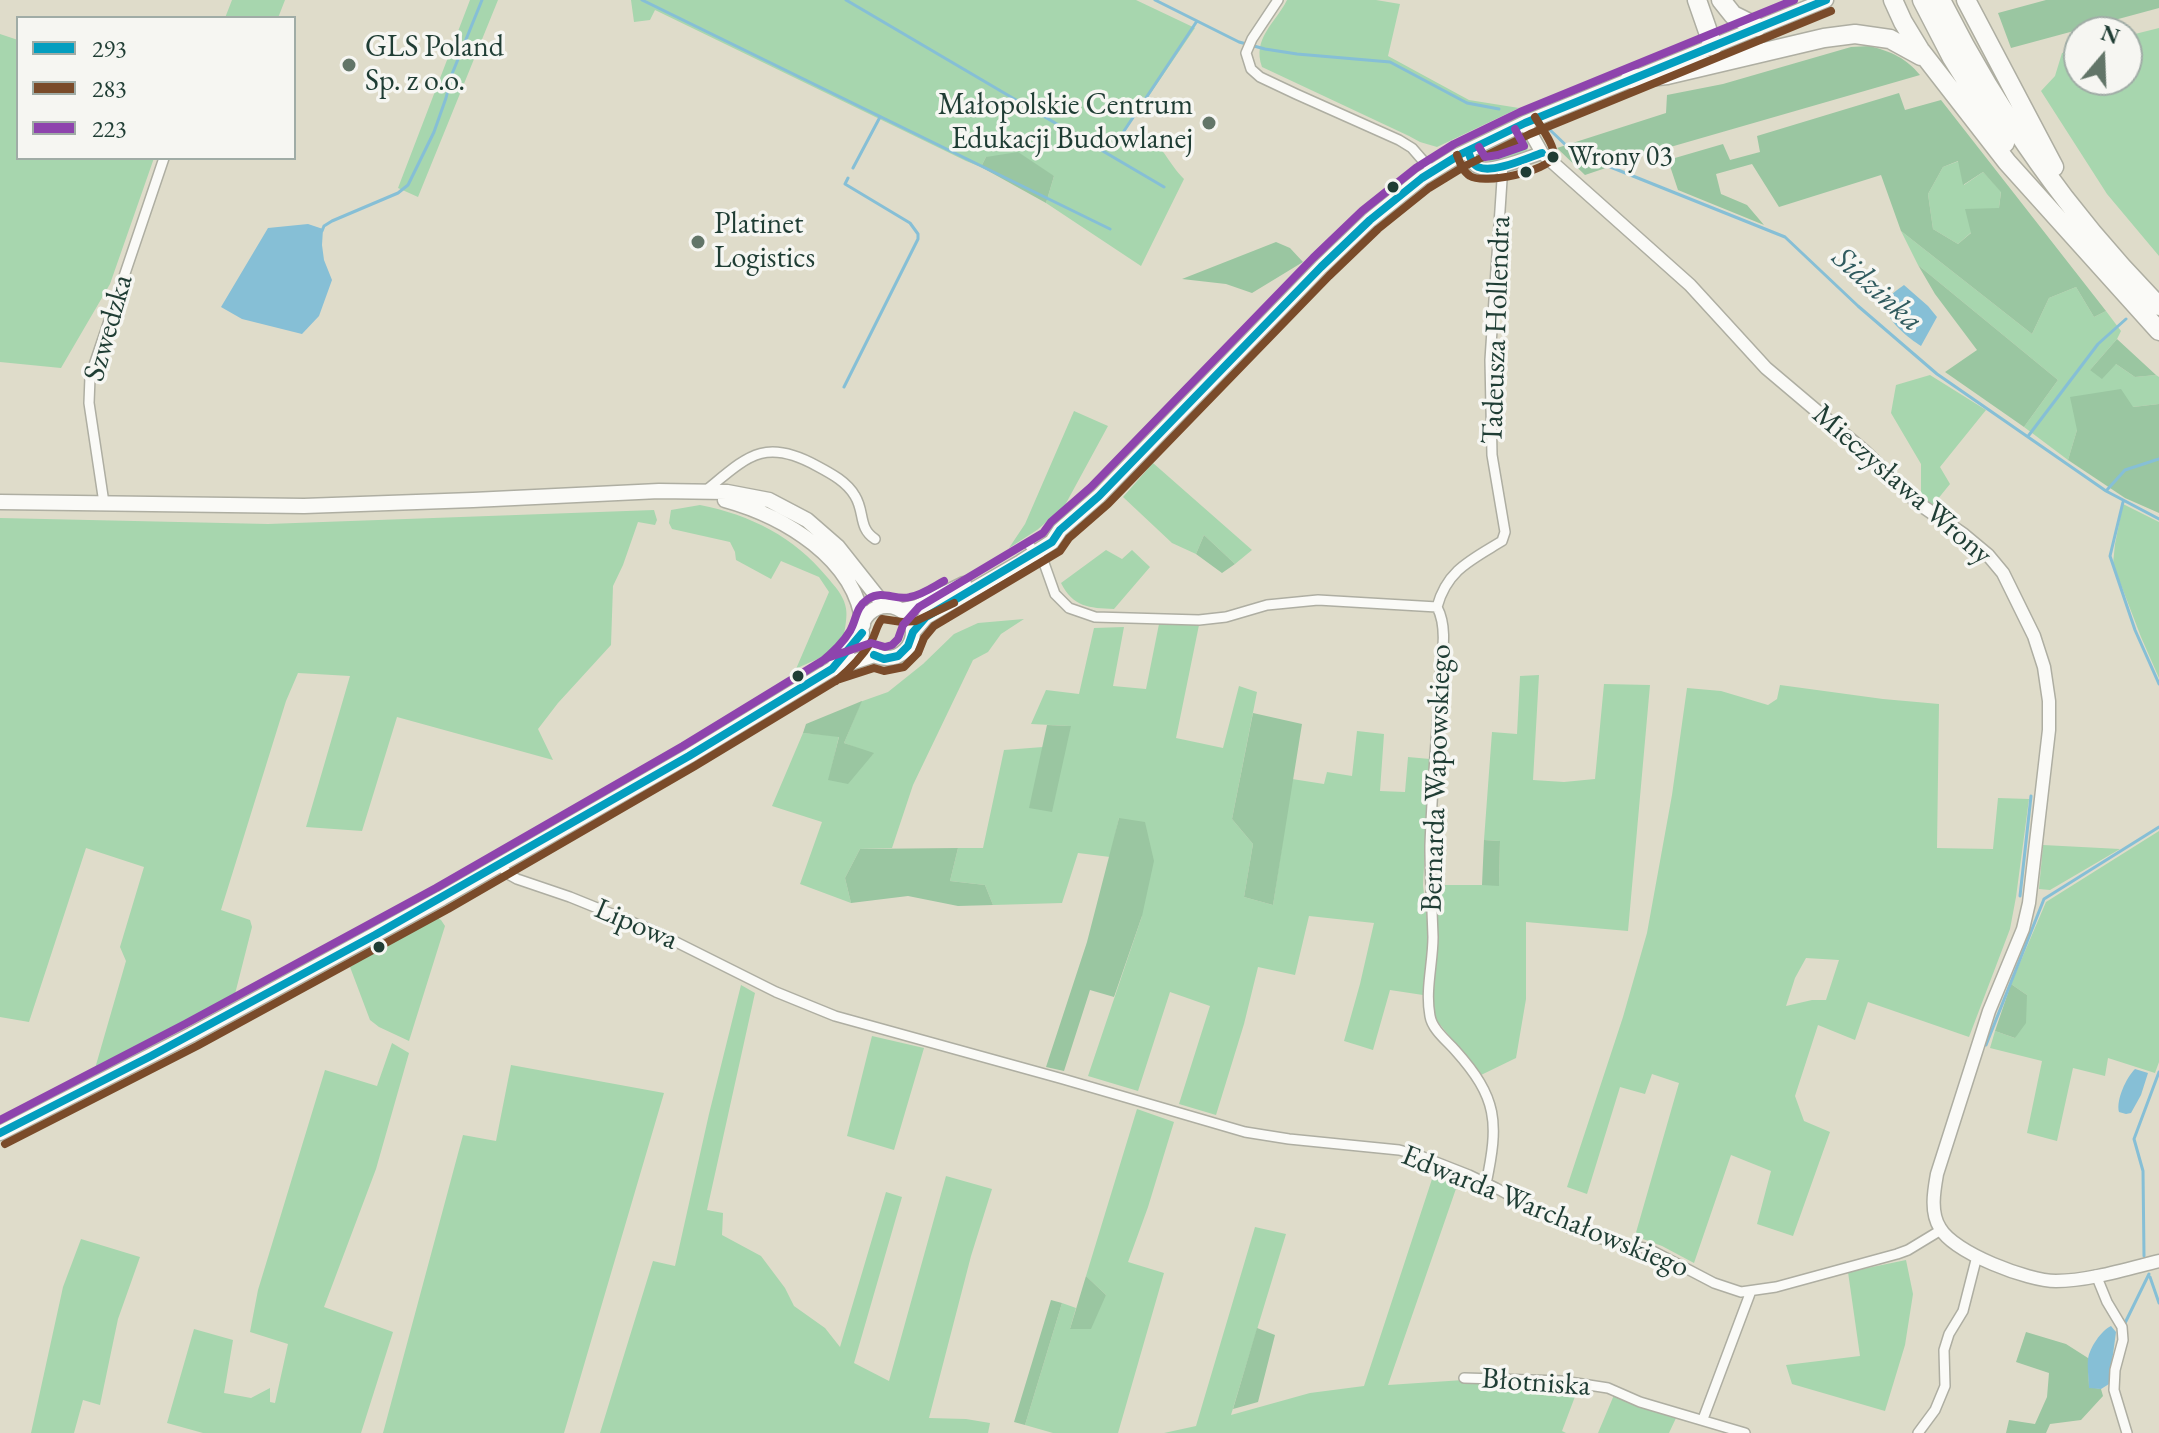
<!DOCTYPE html>
<meta charset="utf-8">
<style>
body{margin:0}
#map{position:relative;width:2159px;height:1433px;overflow:hidden;background:#dfdcca;font-family:"EB Garamond",serif}
canvas{display:block}
.legend{position:absolute;left:16px;top:16px;width:280px;height:144px;box-sizing:border-box;background:#f6f6f2;border:2px solid #a0aca6;margin:0;padding:10px 14px;list-style:none;font-size:24px;color:#1f3d34}
.legend li{display:flex;align-items:center;gap:16px;height:40px}
.legend b{width:40px;border:2px solid #a0aca6}
.north{position:absolute;left:2063px;top:16px;width:80px;height:80px;box-sizing:border-box;background:#f6f6f2;border:2px solid #a0aca6;border-radius:50%;rotate:19deg;font-size:22px;font-weight:700;line-height:32px;text-align:center;color:#1f3d34}
.north::after{content:'';display:block;margin:auto;width:28px;height:36px;background:#627568;clip-path:polygon(50% 0,100% 100%,50% 72%,0 100%)}
</style>
<div id="map">
<canvas width="2159" height="1433"></canvas>
<ul class="legend">
<li><b style="height:10px;background:#039ebf"></b>293</li>
<li><b style="height:10px;background:#7a4b2a"></b>283</li>
<li><b style="height:10px;background:#8e44ad"></b>223</li>
</ul>
<div class="north">N</div>
</div>
<script>
const ctx = document.querySelector('canvas').getContext('2d');
ctx.lineJoin = 'round';
function fill(path, color) { ctx.fillStyle = color; ctx.fill(path, 'evenodd'); }
function stroke(path, color, width, dash) { ctx.strokeStyle = color; ctx.lineWidth = width; ctx.lineCap = dash ? 'butt' : 'round'; ctx.setLineDash(dash || []); ctx.stroke(path); }
function label(font, color, halo, rows, align = 'center') {
  ctx.font = font + ' "EB Garamond",serif'; ctx.lineWidth = 7; ctx.setLineDash([]); ctx.textBaseline = 'middle'; ctx.strokeStyle = halo; ctx.fillStyle = color; for (const [text, x, y, turn = 0] of rows) {
    ctx.save(); ctx.translate(x, y); ctx.rotate((+turn || 0) * Math.PI / 180); ctx.textAlign = isNaN(turn) ? turn : align; if (halo) ctx.strokeText(text, 0, 0); ctx.fillText(text, 0, 0); ctx.restore();
  }
}
const green = new Path2D(`
 M232,0H285L278,18H225Z
 M470,0H498L418,197L398,188Z
 M631,0H1136L1195,28L1123,134L1127,136L1142,130C1146,141 1157,144 1164,153C1171,163 1176,171 1184,179L1141,266L1046,203L1054,176L986,157L981,167L966,161L655,10L650,20L634,22Z
 M1287,0H1376L1400,4L1388,56L1469,100L1519,108L1437,147L1420,142L1409,136L1262,67C1252,38 1275,24 1287,0Z
 M2159,28V256L2107,194L2041,91L2055,76L2062,53L2079,48V80H2127V36Z
 M0,34L18,40V158H154L110,284L61,368L0,362Z
 M1519,137H1525L1529,142L1527,152L1493,163L1485,159L1483,155L1486,151Z
 M1959,161L1964,185L1983,172L2001,191L1999,208L1958,244L1933,229L1928,194L1943,167Z
 M1901,231L2032,334L2049,298L2076,287L2094,317L2106,311L2121,331L2117,339L2090,370L2116,364L2135,377L2156,375L2159,377V404L2133,407L2077,430L2068,460L2024,427L2058,380L1918,265Z
 M1930,375L1986,410L1940,467L1950,484L1933,505L1921,495V464L1891,413L1896,385Z
 M1074,411L1108,426L1064,507L1037,530L1009,548L1025,524Z
 M1153,463L1252,550L1235,564L1204,535L1196,554L1172,543L1123,497Z
 M2123,504L2159,522V678L2141,637L2113,564L2115,544Z
 M700,505C751,515 794,537 827,577C839,591 849,602 846,621C845,629 844,638 839,645C832,654 807,663 796,669L829,592L819,577L781,561L771,579L736,560L735,552L730,542L672,529L669,523L671,510Z
 M654,510L657,520L655,525L638,522L623,565L613,586L611,645L558,703L538,729L553,760L397,717L362,831L306,827L350,676L298,673L286,701L221,910L250,920L252,927L235,994L94,1072L126,961L120,947L144,867L86,848L29,1022L0,1017V518L268,524Z
 M1106,550L1122,559L1132,550L1150,567L1114,609C1089,608 1073,607 1061,583Z
 M1024,619L1001,634L988,652L973,660L913,785L892,848L860,849L845,878L851,903L800,884L822,822L772,806L803,733L839,736L829,779L873,754L844,743L861,702L857,703L888,692L923,664L954,634L978,623Z
 M1159,624L1199,625L1176,738L1223,748L1239,686L1257,692L1232,819L1253,844L1244,897L1273,905L1292,779L1324,784L1327,772L1352,776L1357,731L1384,734L1380,791L1405,792L1408,757L1430,759L1423,885L1429,938L1423,995L1390,990L1373,1050L1344,1041L1360,984L1374,923L1309,916L1295,975L1258,967L1244,1024L1216,1115L1179,1104L1210,1006L1170,992L1138,1091L1088,1076L1142,916L1119,818L1110,857L1078,853L1062,903L993,905L985,885L950,881L958,848H983L1004,750L1043,747L1030,808L1070,726L1031,724L1046,690L1079,694L1094,628L1124,627L1113,686L1146,689Z
 M1539,675L1533,780L1564,782L1595,779L1604,684L1650,685L1628,931L1526,922V999L1516,1058L1481,1075L1433,1016L1431,996L1437,952L1431,885H1499L1500,841L1484,840L1492,732L1517,734L1520,676Z
 M1780,685L1883,699L1939,704L1937,848L1993,849L1998,798L2029,799L2016,897L2010,929L1969,1037L1868,1002L1855,1040L1818,1025L1795,1096L1804,1121L1830,1132L1793,1236L1757,1224L1771,1171L1731,1155L1694,1263L1662,1246L1635,1236L1679,1083L1652,1074L1645,1094L1620,1087L1587,1194L1567,1187L1623,1017L1647,933L1672,795L1687,688L1721,691L1768,705L1777,699ZM1806,958L1839,960L1826,1000H1812L1786,1006L1795,978Z
 M2159,831V1062L2155,1073L2108,1058L2105,1076L2073,1068L2057,1141L2027,1133L2042,1061L1990,1048L1995,1031L2015,1038L2027,995L2011,984L2046,902Z
 M2043,845L2120,849L2050,890L2039,889Z
 M433,915L441,920L445,926L409,1041L379,1027L370,1020L350,967Z
 M741,985L755,993L707,1210L723,1213L722,1235L761,1256L785,1288L794,1306L825,1328L840,1347L886,1192L902,1197L854,1363L889,1381L946,1176L992,1189L971,1256L929,1418L966,1419L990,1423L988,1433H600L653,1261L675,1266L709,1114Z
 M872,1036L924,1048L894,1150L847,1136Z
 M392,1043L409,1053L376,1169L324,1307L393,1332L361,1433H203L167,1423L194,1329L233,1340L224,1393L251,1398L270,1388V1402L275,1403L288,1344L250,1332L258,1290L325,1070L377,1086Z
 M511,1065L664,1093L564,1433H383L463,1135L496,1141Z
 M1137,1109L1174,1122L1148,1207L1128,1262L1164,1273L1118,1433H1053L1025,1425L1062,1303L1076,1308L1070,1329L1106,1295L1086,1276Z
 M1433,1176L1459,1180L1388,1385L1464,1380L1579,1386L1562,1431L1566,1433H1164L1196,1426L1255,1227L1286,1234L1231,1415L1310,1393L1364,1386Z
 M81,1239L140,1257L118,1319L100,1405L83,1400L74,1433H31L63,1287Z
 M1906,1260L1913,1294L1905,1345L1885,1411L1792,1384L1786,1365L1860,1356L1848,1272Z
 M1614,1395L1676,1418L1669,1433H1598Z`);
const forest = new Path2D(`
 M2046,0H2159V8L2011,48L1998,13Z
 M1870,46C1892,52 1906,58 1920,75L1653,152L1585,175L1557,148L1666,113L1667,95L1723,84L1851,47Z
 M1899,93L1905,110L1941,100L2106,311L2094,317L2076,287L2049,298L2032,334L1901,231L1881,175L1779,207L1752,164L1716,174L1721,194L1747,205L1764,225L1678,190L1668,160L1723,144L1730,160L1760,152L1757,136ZM1958,161L1963,185L1983,172L2001,192L1999,208L1965,209L1971,233L1958,244L1933,229L1928,194L1943,167Z
 M1018,152L1054,176L1046,203L981,167L986,157Z
 M1276,242L1290,248L1303,262L1252,293L1226,284L1182,279Z
 M1918,265L2058,380L2024,427L1945,372L1977,350L1935,294Z
 M2117,339L2156,375L2135,377L2116,364L2102,379L2090,370Z
 M2121,389L2133,407L2159,404V513L2125,498L2068,460L2077,430L2070,397Z
 M1204,535L1235,564L1222,573L1196,554Z
 M862,701L844,743L874,753L848,784L828,780L839,737L803,733L806,724Z
 M1253,713L1302,724L1273,905L1244,897L1253,844L1232,819Z
 M1047,725L1071,726L1052,812L1029,808Z
 M1119,818L1145,822L1154,861L1142,916L1114,997L1090,990L1064,1071L1046,1067L1087,942Z
 M1484,840L1500,841L1499,886L1482,885Z
 M958,848L950,881L985,885L993,905L958,906L908,896L851,903L845,878L860,849Z
 M2011,984L2027,995L2026,1023L2015,1038L1995,1031Z
 M1086,1276L1106,1295L1091,1329H1070Z
 M1051,1300L1062,1303L1025,1425L1014,1422Z
 M1257,1328L1275,1335L1258,1402L1233,1409Z
 M2026,1332L2066,1344L2088,1358L2089,1387L2101,1389L2103,1396L2081,1420L2050,1424L2046,1433H2006L2009,1420L2035,1424L2047,1397L2049,1373L2016,1362Z`);
const water = new Path2D(`
 M308,224L323,229L322,245L324,260L332,280L319,316L302,334L242,319L221,307L268,228Z
 M1904,285L1928,306L1937,317L1921,346C1910,339 1885,320 1886,305C1887,296 1897,290 1904,285Z
 M2135,1069L2148,1073L2141,1095L2131,1113L2126,1114L2119,1112C2116,1100 2126,1078 2135,1069Z
 M2111,1326L2116,1332L2109,1384L2101,1389L2089,1388C2089,1379 2087,1368 2088,1359C2090,1347 2101,1331 2111,1326Z`);
const stream = new Path2D(`
 M642,0L1110,229
 M846,0L1164,187
 M1155,0L1239,42L1265,49L1297,54L1390,62L1467,103L1499,109
 M1548,128L1573,152L1785,237L1858,306L1937,374L2106,491L2159,519
 M1124,131L1197,21
 M853,168L880,117
 M322,231L324,226L332,221L398,193L408,185L434,132L446,98L452,74L482,0
 M844,387L918,239V234L910,223L845,184L848,178
 M2029,435L2098,344L2126,319
 M2106,491L2125,470L2159,459
 M2123,502L2110,556L2135,630L2159,684
 M2020,896L2031,796
 M1986,1045L2044,899L2159,827
 M2144,1256L2143,1171L2134,1139L2159,1072
 M2150,1277L2159,1303
 M2125,1323L2149,1274`);
const minor = new Path2D(`
 M1278,0L1252,39L1246,53L1251,69L1260,77L1296,94L1399,140L1412,148L1432,171
 M704,492C746,458 763,436 817,466C832,474 847,482 855,496C865,512 858,528 875,539
 M104,503L89,403L90,377L164,158
 M1030,546L1044,563L1055,594L1069,608L1095,617L1199,620L1226,617L1267,605L1318,600L1437,607C1446,624 1444,645 1441,663C1438,724 1432,785 1430,846C1430,876 1432,906 1433,937C1433,963 1425,990 1430,1016C1432,1029 1446,1040 1455,1050C1498,1098 1499,1122 1486,1184
 M1437,607C1447,570 1471,560 1502,541L1505,532L1492,455L1490,360L1503,165
 M500,865L508,874L517,879L570,897L654,931L776,992L835,1016L1063,1079L1245,1132L1289,1139L1399,1150L1418,1155L1469,1175L1496,1188L1567,1227L1605,1240L1649,1249L1714,1283L1741,1292L1776,1287L1897,1254L1908,1250L1941,1230
 M2096,1275L2107,1302L2122,1327L2123,1340L2115,1370L2114,1390L2127,1433
 M1464,1378L1563,1381L1608,1388L1640,1402L1745,1433
 M1703,1419L1751,1291
 M1918,1433L1935,1410L1945,1386L1944,1350L1949,1334L1963,1311L1977,1256`);
const tertiary = new Path2D(`
 M1525,123L1542,153L1690,285L1766,368L1863,450L1918,503L1964,535L1988,555L2003,573L2034,636L2044,667L2049,701V730L2029,903L2023,929L1989,1011L1937,1174C1934,1191 1930,1212 1940,1228C1954,1253 2028,1281 2056,1281C2088,1281 2127,1269 2159,1261
 M1468,151C1470,156 1472,164 1478,167C1491,174 1528,157 1542,153`);
const secondary = new Path2D(`
 M834,667L862,633
 M0,1133L191,1035L442,898L689,756L832,669L874,655`);
const primary = new Path2D(`
 M725,500C783,516 856,558 863,625
 M0,502L304,506L473,500L659,491L727,492L769,500L807,520L838,547L884,605
 M861 632a26 26 0 1 1 52 0a26 26 0 1 1-52 0Z
 M902,610L917,607L964,584
 M913,632L926,617L1021,562L1052,542L1060,530L1099,496L1321,267L1370,220L1422,178L1459,155L1525,123L1826,0`);
const motorway = new Path2D(`
 M1697,0L1713,46
 M1721,0L1733,15L1757,27
 M1893,0L1903,22L1920,50L2007,162L2159,331
 M1922,0L1952,58L2005,143
 M1941,0C1997,112 2071,217 2159,306
 M1966,0L2054,167
 M1630,79L1667,75L1824,38L1855,34L1890,39L1921,56`);
const bus1 = new Path2D(`
 M1468,151C1470,157 1472,164 1478,167C1493,174 1527,158 1542,153
 M874,655L884,659L898,656L908,646L913,632L926,617L1052,542L1060,530L1099,496L1321,267L1370,220L1422,178L1459,155L1525,123L1826,0
 M0,1133L151,1056L375,935L689,756L832,669L862,633`);
const bus2 = new Path2D(`
 M1457,155C1460,163 1463,172 1470,176C1484,185 1548,171 1553,157C1557,148 1540,126 1535,117
 M836,681C849,670 862,657 871,642C876,634 876,626 882,619L902,622L916,621L954,603
 M5,1144L197,1046L448,909L695,766L837,680L874,668L884,671L904,667L918,653L924,638L934,626L1060,551L1069,538L1108,504L1329,276L1378,229L1429,188L1465,166L1530,134L1831,11`);
const bus3 = new Path2D(`
 M1479,147L1485,157L1498,155L1524,146L1515,129
 M820,663C831,654 843,643 850,631C857,619 855,608 868,599C883,589 895,601 910,597C922,595 933,587 944,581
 M0,1120L185,1024L436,888L683,746L827,658L871,643L885,647L892,645L898,639L903,625L919,607L1043,533L1051,522L1091,487L1313,258L1362,211L1416,168L1454,144L1520,112L1794,0`);
const markers = [
 [349,65,8,"#627568"],
 [1209,123,8,"#627568"],
 [1553,157,7,"#1f3d34"],
 [1526,172,7,"#1f3d34"],
 [1393,187,7,"#1f3d34"],
 [698,242,8,"#627568"],
 [798,676,7,"#1f3d34"],
 [379,947,7,"#1f3d34"]
];
const busNames = [
 ["Wrony 03",1568,157]
];
const poiNames = [
 ["GLS Poland",365,48],
 ["Sp. z o.o.",365,82],
 ["Małopolskie Centrum",1193,106,"right"],
 ["Edukacji Budowlanej",1193,140,"right"],
 ["Platinet",714,225],
 ["Logistics",714,259]
];
const streetNames = [
 ["Szwedzka",109,328,-74],
 ["Tadeusza Hollendra",1497,330,-88],
 ["Mieczysława Wrony",1902,485,41],
 ["Bernarda Wapowskiego",1437,778,-88],
 ["Lipowa",636,925,23],
 ["Edwarda Warchałowskiego",1545,1212,22],
 ["Błotniska",1536,1383,4]
];
const waterNames = [
 ["Sidzinka",1877,290,42]
];
fill(green, '#a7d6ae');
fill(forest, '#9ac6a1');
fill(water, '#86bfd6');
stroke(stream, '#86bfd6', 3);
stroke(minor, '#aeaea2', 12);
stroke(tertiary, '#aeaea2', 15);
stroke(secondary, '#aeaea2', 17);
stroke(primary, '#aeaea2', 17);
stroke(motorway, '#aeaea2', 21);
stroke(minor, '#fafaf7', 9);
stroke(tertiary, '#fafaf7', 12);
stroke(secondary, '#fafaf7', 14);
stroke(primary, '#fafaf7', 14);
stroke(motorway, '#fafaf7', 18);
stroke(bus1, '#039ebf', 8);
stroke(bus2, '#7a4b2a', 8);
stroke(bus3, '#8e44ad', 8);
for (const [x, y, r, color] of markers) { const dot = new Path2D(); dot.arc(x, y, r, 0, 2 * Math.PI); ctx.fillStyle = color; ctx.fill(dot); stroke(dot, '#f6f6f2', 3); }
label('28px', '#1f3d34', '#f6f6f2', busNames, 'left');
label('30px', '#1f3d34', '#f6f6f2', poiNames, 'left');
label('30px', '#1f3d34', '#f6f6f2', streetNames);
label('italic 32px', '#2f5a5e', '#f6f6f2', waterNames);
</script>
